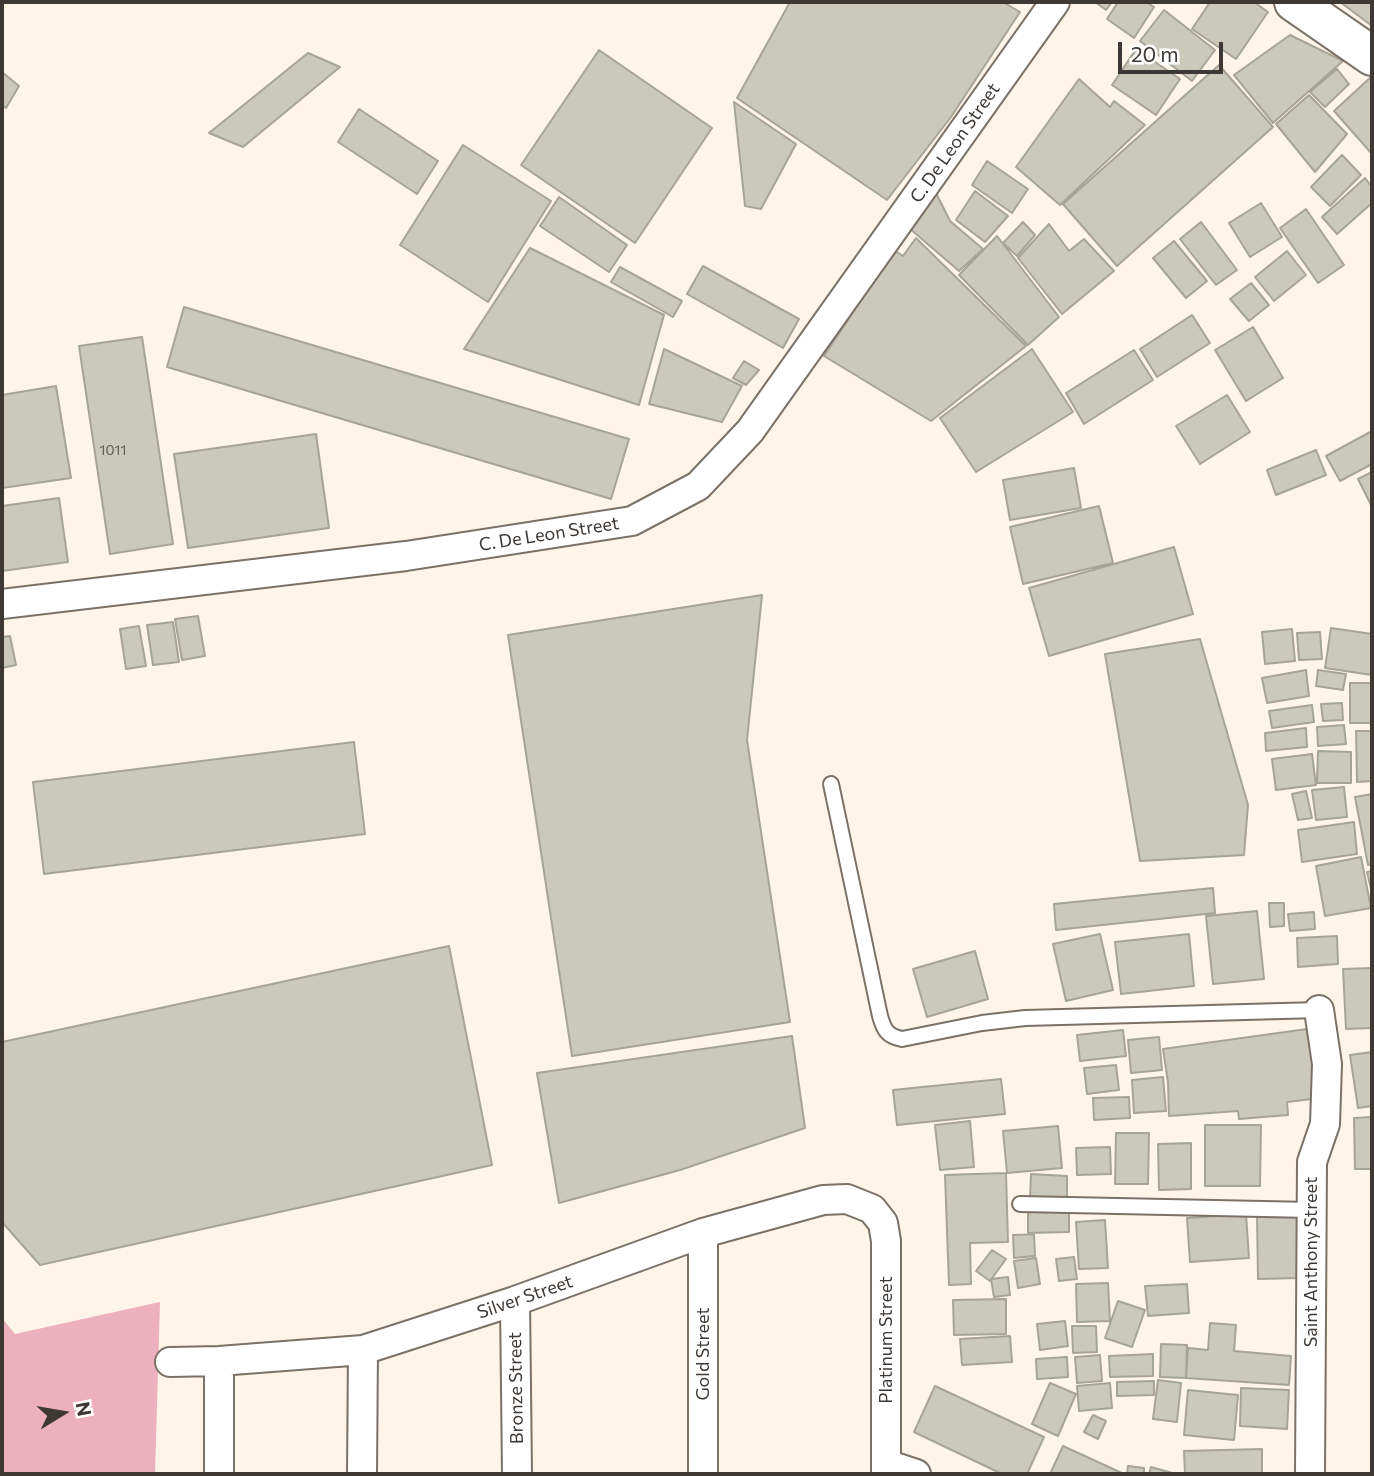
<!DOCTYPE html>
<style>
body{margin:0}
#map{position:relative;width:1374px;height:1476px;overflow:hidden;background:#fff4e8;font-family:Commissioner,sans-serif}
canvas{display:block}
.frame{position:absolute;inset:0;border:4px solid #3d3834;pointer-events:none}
.north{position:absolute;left:28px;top:1378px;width:70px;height:70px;-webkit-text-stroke:5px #fff;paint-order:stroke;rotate:79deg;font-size:19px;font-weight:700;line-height:28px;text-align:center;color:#3d3834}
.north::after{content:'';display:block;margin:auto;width:24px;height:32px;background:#3d3834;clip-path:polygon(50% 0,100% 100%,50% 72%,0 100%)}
.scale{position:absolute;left:1118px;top:42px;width:105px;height:32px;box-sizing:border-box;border:4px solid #3d3834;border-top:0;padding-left:9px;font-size:21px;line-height:24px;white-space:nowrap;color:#3d3834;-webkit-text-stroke:5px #fff;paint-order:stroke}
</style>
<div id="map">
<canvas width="1374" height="1476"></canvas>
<div class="frame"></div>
<div class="north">N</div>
<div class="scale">20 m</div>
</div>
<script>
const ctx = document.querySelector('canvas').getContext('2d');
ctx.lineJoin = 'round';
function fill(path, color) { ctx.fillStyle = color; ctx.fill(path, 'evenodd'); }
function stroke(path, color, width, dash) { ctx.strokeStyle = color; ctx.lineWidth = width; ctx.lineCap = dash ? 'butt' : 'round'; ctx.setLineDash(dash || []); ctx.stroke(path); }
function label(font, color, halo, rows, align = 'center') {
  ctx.font = font + ' Commissioner,sans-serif'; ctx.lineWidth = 7; ctx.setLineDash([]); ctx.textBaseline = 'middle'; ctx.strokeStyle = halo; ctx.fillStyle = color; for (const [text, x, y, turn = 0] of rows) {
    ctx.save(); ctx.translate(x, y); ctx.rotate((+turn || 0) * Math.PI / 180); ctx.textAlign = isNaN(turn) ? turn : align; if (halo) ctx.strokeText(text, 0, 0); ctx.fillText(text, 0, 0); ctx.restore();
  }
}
const green = new Path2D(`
 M160,1302L155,1474H2V1318L15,1334Z`);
const building = new Path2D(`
 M790,2H1003L1020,12L951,117L887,200L737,98Z
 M1095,2H1112L1106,10Z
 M1118,2H1146L1154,7L1134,38L1107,19Z
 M1210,2H1254L1268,12L1236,59L1192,29Z
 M1340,2H1372V26Z
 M1164,10L1215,50L1192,81L1140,41Z
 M1290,35L1343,61L1273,123L1234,75Z
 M1136,49L1180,79L1156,115L1112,85Z
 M599,50L712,128L635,243L521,165Z
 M308,53L340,67L243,147L209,133Z
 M1219,65L1273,127L1117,266L1063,204Z
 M1337,69L1349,84L1325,107L1310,92Z
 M2,72L19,86L6,108L2,105Z
 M1372,76V154L1334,111Z
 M1079,79L1110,107L1114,101L1145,125L1060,205L1016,167Z
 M1309,95L1347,134L1315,172L1276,124Z
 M734,102L796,144L761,209L745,206Z
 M359,109L438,161L417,194L338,142Z
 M463,145L551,201L488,302L400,245Z
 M1342,155L1361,175L1330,206L1311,187Z
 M987,161L1028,189L1012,213L972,185Z
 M1365,178L1372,187V203L1337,234L1322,217Z
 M975,191L1008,216L985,242L956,220Z
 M936,193L950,221L983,249L959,271L909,228Z
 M559,197L627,245L609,272L540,226Z
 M1261,203L1282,237L1250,257L1229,223Z
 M1306,209L1344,265L1318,283L1280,228Z
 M1023,222L1035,235L1017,256L1003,243Z
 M1201,222L1237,270L1216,285L1180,239Z
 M1049,224L1069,251L1084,239L1114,271L1062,314L1018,258Z
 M997,236L1059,317L1028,345L959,275Z
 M916,238L1026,346L931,421L824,356L894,250L903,256Z
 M1174,241L1207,281L1186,298L1153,258Z
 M530,248L664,315L639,405L464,349Z
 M1287,251L1306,275L1274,301L1255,277Z
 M703,266L799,319L783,348L687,294Z
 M620,267L682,301L673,317L611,282Z
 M1251,283L1269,305L1249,321L1230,299Z
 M184,307L629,439L611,499L167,367Z
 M1192,315L1210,343L1157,377L1140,349Z
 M1253,327L1283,378L1246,401L1215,350Z
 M142,337L173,544L110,554L79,346Z
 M664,349L742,386L722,422L649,404Z
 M1032,349L1073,412L976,472L940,418Z
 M1134,350L1153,380L1084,424L1066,393Z
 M744,361L759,370L746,385L733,378Z
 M56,386L71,478L2,488V395Z
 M1227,395L1250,432L1200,464L1176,426Z
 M1372,431V464L1340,481L1326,456Z
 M316,434L329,528L188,548L174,454Z
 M1316,450L1326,475L1276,495L1267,470Z
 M1074,468L1081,508L1010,520L1003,480Z
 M1372,472V507L1358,479Z
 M59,498L68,562L2,571V506Z
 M1099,506L1113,563L1023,584L1010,527Z
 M1174,547L1193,614L1049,656L1029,588Z
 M762,595L747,740L790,1022L572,1056L508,635Z
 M198,616L205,656L182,660L175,619Z
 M173,622L179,662L153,665L147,625Z
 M139,626L146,666L126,669L120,629Z
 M1331,628L1372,634V675L1325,668Z
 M1292,629L1295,661L1265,664L1262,632Z
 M1320,632L1322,659L1299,660L1297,633Z
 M10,636L16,665L2,668V637Z
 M1200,639L1248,805L1244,855L1140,861L1105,654Z
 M1306,670L1309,696L1267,703L1262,678Z
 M1318,670L1346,674L1343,690L1316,686Z
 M1350,683H1372V723H1350Z
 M1342,703L1343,720L1323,721L1321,704Z
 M1312,705L1314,722L1272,728L1269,711Z
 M1344,725L1346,744L1318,746L1317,727Z
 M1306,728L1307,747L1266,751L1265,733Z
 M1356,731H1372V781L1357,782Z
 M354,742L365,834L44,874L33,782Z
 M1318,751L1351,752V783H1317Z
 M1312,754L1316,785L1276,790L1272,759Z
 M1344,787L1347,817L1316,820L1312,790Z
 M1306,791L1312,818L1298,820L1292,794Z
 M1372,794V864L1368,865L1355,797Z
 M1354,822L1357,854L1302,862L1298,830Z
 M1361,857L1371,908L1325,916L1316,866Z
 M1372,871V893L1367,872Z
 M1213,888L1215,913L1056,930L1054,904Z
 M1269,903H1284V926L1270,927Z
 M1257,911L1264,979L1213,984L1206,916Z
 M1314,912L1315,929L1290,931L1288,914Z
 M1100,934L1113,990L1066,1001L1053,944Z
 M1189,934L1194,986L1121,994L1115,942Z
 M1337,936L1338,964L1298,967L1297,938Z
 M449,946L492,1165L40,1265L2,1222V1042Z
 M975,951L988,999L927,1017L913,969Z
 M1372,968V1028L1346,1029L1343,969Z
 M1314,1028L1321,1098L1287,1102L1288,1115L1239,1119L1238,1111L1169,1116L1168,1082L1163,1049Z
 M1123,1030L1126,1056L1080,1061L1077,1035Z
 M792,1036L805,1128L680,1170L559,1203L537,1073Z
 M1159,1037L1162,1070L1131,1073L1128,1040Z
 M1372,1052V1106L1358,1108L1350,1055Z
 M1116,1065L1119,1090L1087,1094L1084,1068Z
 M1163,1077L1166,1111L1134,1113L1132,1080Z
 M1001,1079L1005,1114L897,1125L893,1090Z
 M1129,1097L1130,1118L1094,1120L1093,1098Z
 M1372,1117V1169H1355L1354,1118Z
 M970,1121L974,1167L940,1170L935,1125Z
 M1205,1125H1261L1260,1186H1205Z
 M1058,1126L1062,1168L1007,1173L1003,1131Z
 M1116,1133H1149L1148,1184H1115Z
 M1191,1143V1189L1159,1190L1158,1144Z
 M1110,1147L1111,1174L1077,1175L1076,1148Z
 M1006,1173L1008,1242L970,1243L971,1284L949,1285L945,1175Z
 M1031,1174L1067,1176V1201L1030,1199Z
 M1069,1210V1232L1028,1233V1211Z
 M1246,1214L1249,1258L1190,1262L1187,1218Z
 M1298,1215L1299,1278L1258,1279L1257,1216Z
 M1105,1220L1108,1268L1079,1269L1076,1222Z
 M1034,1234L1035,1256L1014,1258L1013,1235Z
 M992,1250L1006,1259L990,1281L976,1271Z
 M1074,1257L1077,1279L1059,1281L1056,1259Z
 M1036,1258L1040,1284L1018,1288L1014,1261Z
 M1008,1277L1010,1295L994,1297L991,1279Z
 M1108,1283L1110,1321L1077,1322L1076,1284Z
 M1187,1284L1189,1313L1148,1316L1145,1286Z
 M1006,1299V1334L954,1335L953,1300Z
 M1118,1301L1145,1310L1132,1347L1105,1338Z
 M1065,1321L1068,1346L1040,1350L1037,1324Z
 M1210,1323L1236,1325L1234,1351L1291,1356L1289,1385L1186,1378L1188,1348L1208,1350Z
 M1072,1326H1096L1097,1352L1073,1353Z
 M1010,1336L1012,1362L962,1365L960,1339Z
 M1161,1344L1187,1345L1186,1378L1160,1377Z
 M1153,1354V1376L1110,1377L1109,1356Z
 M1100,1355L1102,1381L1077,1383L1075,1357Z
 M1067,1357L1068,1377L1037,1379L1036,1359Z
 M1158,1380L1181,1383L1177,1422L1153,1419Z
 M1154,1381V1395L1117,1396V1382Z
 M1050,1383L1076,1394L1058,1436L1032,1424Z
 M1110,1383L1112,1408L1079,1411L1077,1386Z
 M935,1386L1044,1437L1027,1474H1002L914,1432Z
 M1241,1388L1289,1390L1287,1429L1240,1426Z
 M1188,1390L1238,1395L1234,1440L1184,1435Z
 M1093,1415L1106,1421L1098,1439L1084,1432Z
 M1063,1446L1124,1474H1050Z
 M1262,1449V1474H1185L1184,1451Z
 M1128,1466L1144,1468V1474H1127Z
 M1151,1467L1176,1474H1149Z`);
const lane = new Path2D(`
 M831,784L880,1016C884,1030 887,1036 902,1039L982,1023L1025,1018L1319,1010
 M1020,1204L1312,1210`);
const street = new Path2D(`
 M2,604L406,556L632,521L698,486L750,431L1055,2
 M703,1233V1474
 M515,1301L517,1474
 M219,1361V1474
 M170,1362L219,1361L363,1350L515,1301L703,1233L823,1200L847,1199L872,1209L883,1223L886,1241V1474
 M886,1464L916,1474
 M362,1474L363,1350
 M1310,1474L1312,1162L1325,1124L1327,1064L1319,1010`);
const secondary = new Path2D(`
 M1294,2L1372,56`);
const numberNames = [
 ["1011",113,450]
];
const streetNames = [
 ["C. De Leon Street",955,143,-55],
 ["C. De Leon Street",549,534,-9],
 ["Saint Anthony Street",1311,1262,-90],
 ["Silver Street",525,1297,-19],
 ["Platinum Street",886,1340,-90],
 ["Gold Street",703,1354,-90],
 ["Bronze Street",516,1388,-91]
];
fill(green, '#edb0be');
fill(building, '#cac9ba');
stroke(building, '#a6a496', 2);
stroke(lane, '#7b7167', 18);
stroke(street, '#7b7167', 32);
stroke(secondary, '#7b7167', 42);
stroke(lane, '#fff', 14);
stroke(street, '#fff', 28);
stroke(secondary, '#fff', 38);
label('14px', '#605c56', null, numberNames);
label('18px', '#3d3834', '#fff', streetNames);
</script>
